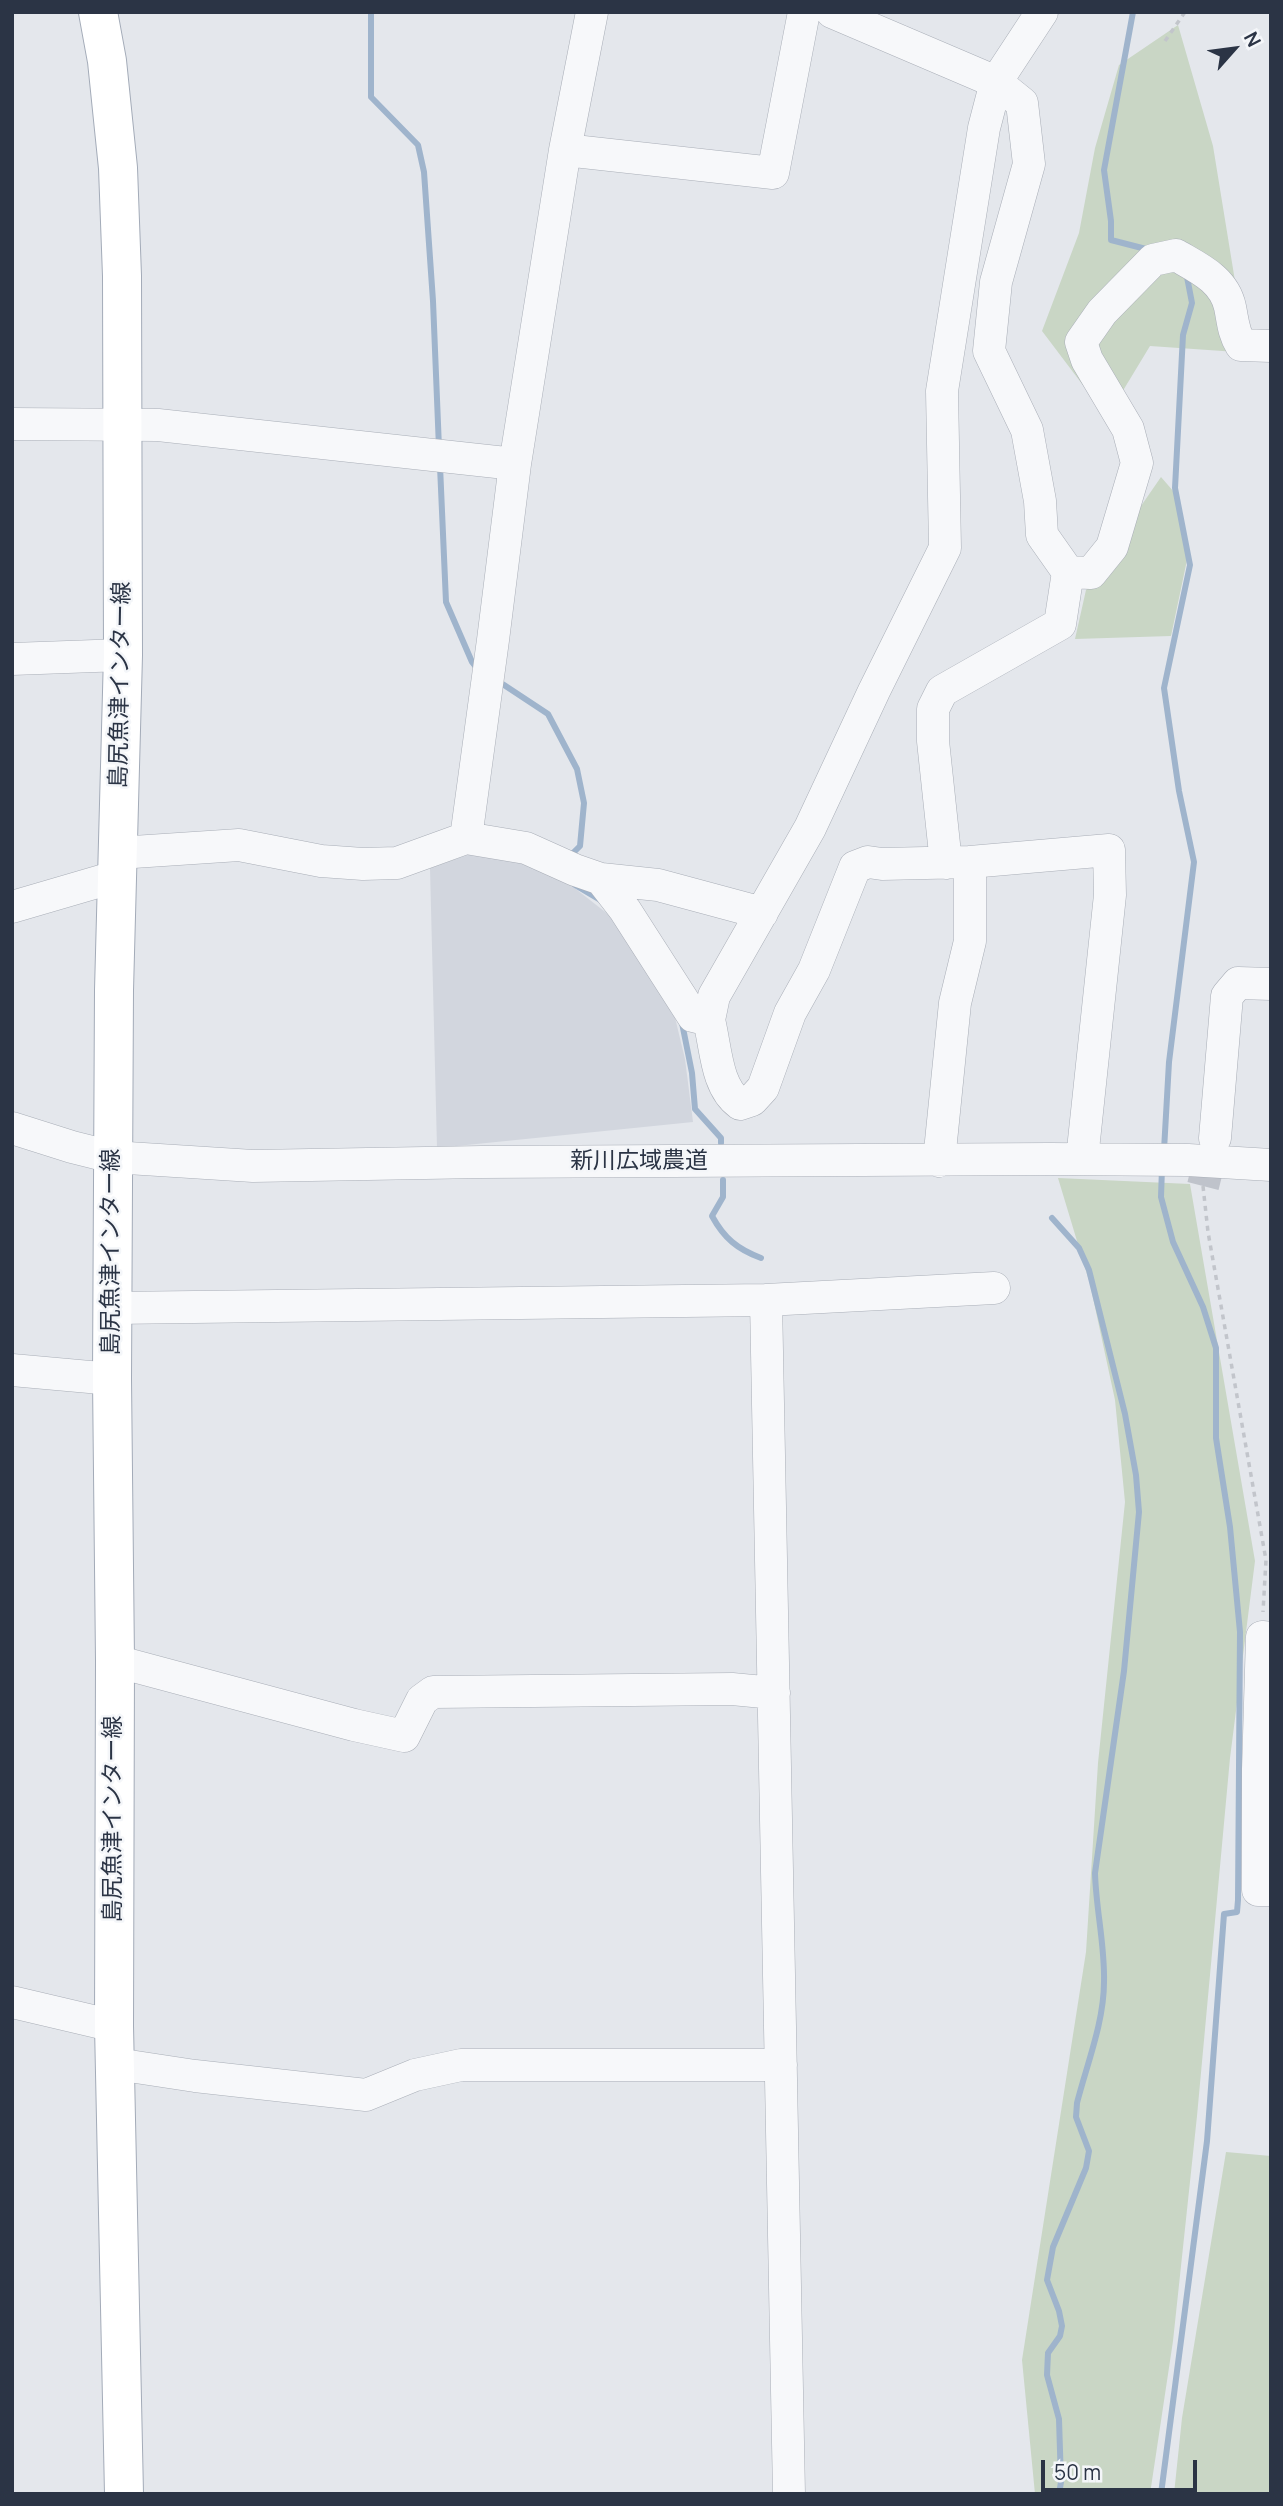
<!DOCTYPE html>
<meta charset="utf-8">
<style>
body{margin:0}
#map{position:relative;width:1283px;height:2506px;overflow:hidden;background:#e4e7ec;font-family:Manrope,sans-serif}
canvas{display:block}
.frame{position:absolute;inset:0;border:14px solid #2b3445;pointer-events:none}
.north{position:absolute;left:1199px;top:14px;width:70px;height:70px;-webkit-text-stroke:5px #f4f6f9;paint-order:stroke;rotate:62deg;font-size:19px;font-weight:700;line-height:28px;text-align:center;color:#2b3445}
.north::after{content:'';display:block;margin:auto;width:24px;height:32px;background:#2b3445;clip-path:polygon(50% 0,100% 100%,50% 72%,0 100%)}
.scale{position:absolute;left:1041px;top:2460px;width:156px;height:32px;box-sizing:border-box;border:4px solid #2b3445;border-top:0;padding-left:9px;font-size:21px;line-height:24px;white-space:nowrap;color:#2b3445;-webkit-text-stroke:5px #f4f6f9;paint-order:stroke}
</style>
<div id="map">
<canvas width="1283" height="2506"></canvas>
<div class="frame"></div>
<div class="north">N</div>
<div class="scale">50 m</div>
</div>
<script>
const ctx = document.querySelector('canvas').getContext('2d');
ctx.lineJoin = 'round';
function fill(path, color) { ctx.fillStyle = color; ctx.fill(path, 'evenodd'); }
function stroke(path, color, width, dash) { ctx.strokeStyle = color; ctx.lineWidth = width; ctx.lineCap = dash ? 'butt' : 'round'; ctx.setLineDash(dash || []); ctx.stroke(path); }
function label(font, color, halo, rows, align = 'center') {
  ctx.font = font + ' Manrope,"Noto Sans JP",sans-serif'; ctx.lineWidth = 5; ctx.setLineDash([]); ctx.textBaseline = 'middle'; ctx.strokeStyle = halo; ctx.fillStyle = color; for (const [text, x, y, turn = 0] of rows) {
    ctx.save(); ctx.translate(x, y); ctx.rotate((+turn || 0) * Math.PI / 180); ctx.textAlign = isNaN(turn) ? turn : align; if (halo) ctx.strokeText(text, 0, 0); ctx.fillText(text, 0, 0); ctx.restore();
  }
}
const built = new Path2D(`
 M468,855H506L572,886L627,929L671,1001L685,1059L693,1122L437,1148L430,868Z`);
const green = new Path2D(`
 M1178,25L1213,146L1235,281L1237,352L1150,346L1107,417L1042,331L1079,233L1095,148L1119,65Z
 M1161,477L1174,492L1187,560L1171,636L1075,639L1086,590L1112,563L1132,519Z
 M1058,1178L1190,1184L1255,1561L1230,1758L1197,2116L1173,2341L1150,2494H1035L1022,2360L1086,1952L1098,1763L1125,1502L1115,1400L1090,1284Z
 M1226,2152L1271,2156V2494H1174L1182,2418Z`);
const stream = new Path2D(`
 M371,12V97L418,145L424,172L433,301L439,448
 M1133,12L1104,170L1111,221V240L1146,249
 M440,466L446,602L472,662L479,671
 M498,681L548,714L577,769L584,803L580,846L568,858
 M575,885L602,901
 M682,1023L692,1073L695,1109L721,1138V1143
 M1164,1150L1169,1062L1194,862L1179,791L1164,688L1190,565L1175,488L1183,335L1192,303L1187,277L1183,273
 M723,1180V1197L712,1216C724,1238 737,1249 761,1258
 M1052,1218L1079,1248L1089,1270L1125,1414L1136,1475L1139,1512L1124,1671L1095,1873C1096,1910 1105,1945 1104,1982C1104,2022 1087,2064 1077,2103L1076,2117L1089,2151L1086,2168L1053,2247L1047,2280L1059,2311L1062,2326L1060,2336L1048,2353L1047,2375L1059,2419L1061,2482L1059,2494
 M1161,2494L1207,2141L1224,1914L1237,1912L1238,1900L1240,1632L1230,1527L1216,1438V1348L1203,1307L1173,1242L1161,1197L1162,1168`);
const minorTunnel = new Path2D(`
 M1203,1186L1215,1138`);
const path = new Path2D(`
 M1165,41L1185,12
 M1203,1186L1208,1232L1266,1560L1263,1612`);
const minor = new Path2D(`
 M832,12L996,82L1022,103L1029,164L996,282L989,351L1027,430L1040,501L1042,535L1068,572L1091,573L1112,547L1137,463L1128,429L1087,360L1081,342L1102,312L1153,260L1176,255C1198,268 1224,279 1230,307C1233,321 1233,332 1241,345L1271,346
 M565,150L592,12
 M12,424L158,425L515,464L493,640L466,838L397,863L363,864L321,861L239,845L118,853
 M515,464L565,150L773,173L804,12
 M12,659L123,655
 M466,838L526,848L575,870L601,879L658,885L762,913
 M946,863L933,741V709L942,691L1060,624L1068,572
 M601,879L625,910L693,1016L709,1020L714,996L810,828L874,691L945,548L942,391L984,128L996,82L1042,12
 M12,907L118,876
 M709,1020C716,1048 716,1087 740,1104L752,1100L763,1088L790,1013L814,970L855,867L868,862L882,864L970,862
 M12,1128L72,1147L112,1157L253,1166L482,1162L1050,1159L1188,1160L1271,1165
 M1215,1138L1227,996L1238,983L1271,984
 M939,1161L955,1003L970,941V862L1109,850L1110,895L1082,1159
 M766,1300L994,1288
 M112,1308L766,1300L789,2494
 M12,1370L112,1379
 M1271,1638L1262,1637L1258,1769L1271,1770
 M115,1661L354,1725L404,1736L422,1700L433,1692L732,1689L774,1693
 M1258,1769V1890H1271
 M12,2002L114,2026
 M116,2064L195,2076L366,2095L415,2075L461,2065H781`);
const major = new Path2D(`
 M98,12L107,61L118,168L122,276L123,655L114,990L112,1379L115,1661L114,2026L124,2494`);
const streetNames = [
 ["島尻魚津インター線",121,685,-89],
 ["新川広域農道",639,1162],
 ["島尻魚津インター線",112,1252,-90],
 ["島尻魚津インター線",114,1819,-90]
];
fill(built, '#d2d6de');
fill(green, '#c9d6c5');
stroke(stream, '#9fb4cc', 6);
stroke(minorTunnel, '#bfc3cb', 32, [32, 16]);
stroke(minor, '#a9aeb7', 33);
stroke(major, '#a3abb8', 40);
stroke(path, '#c2c5cb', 3.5, [5, 5]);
stroke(minor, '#f7f8fa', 32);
stroke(major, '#fff', 38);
label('23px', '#2b3445', '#f4f6f9', streetNames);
</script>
